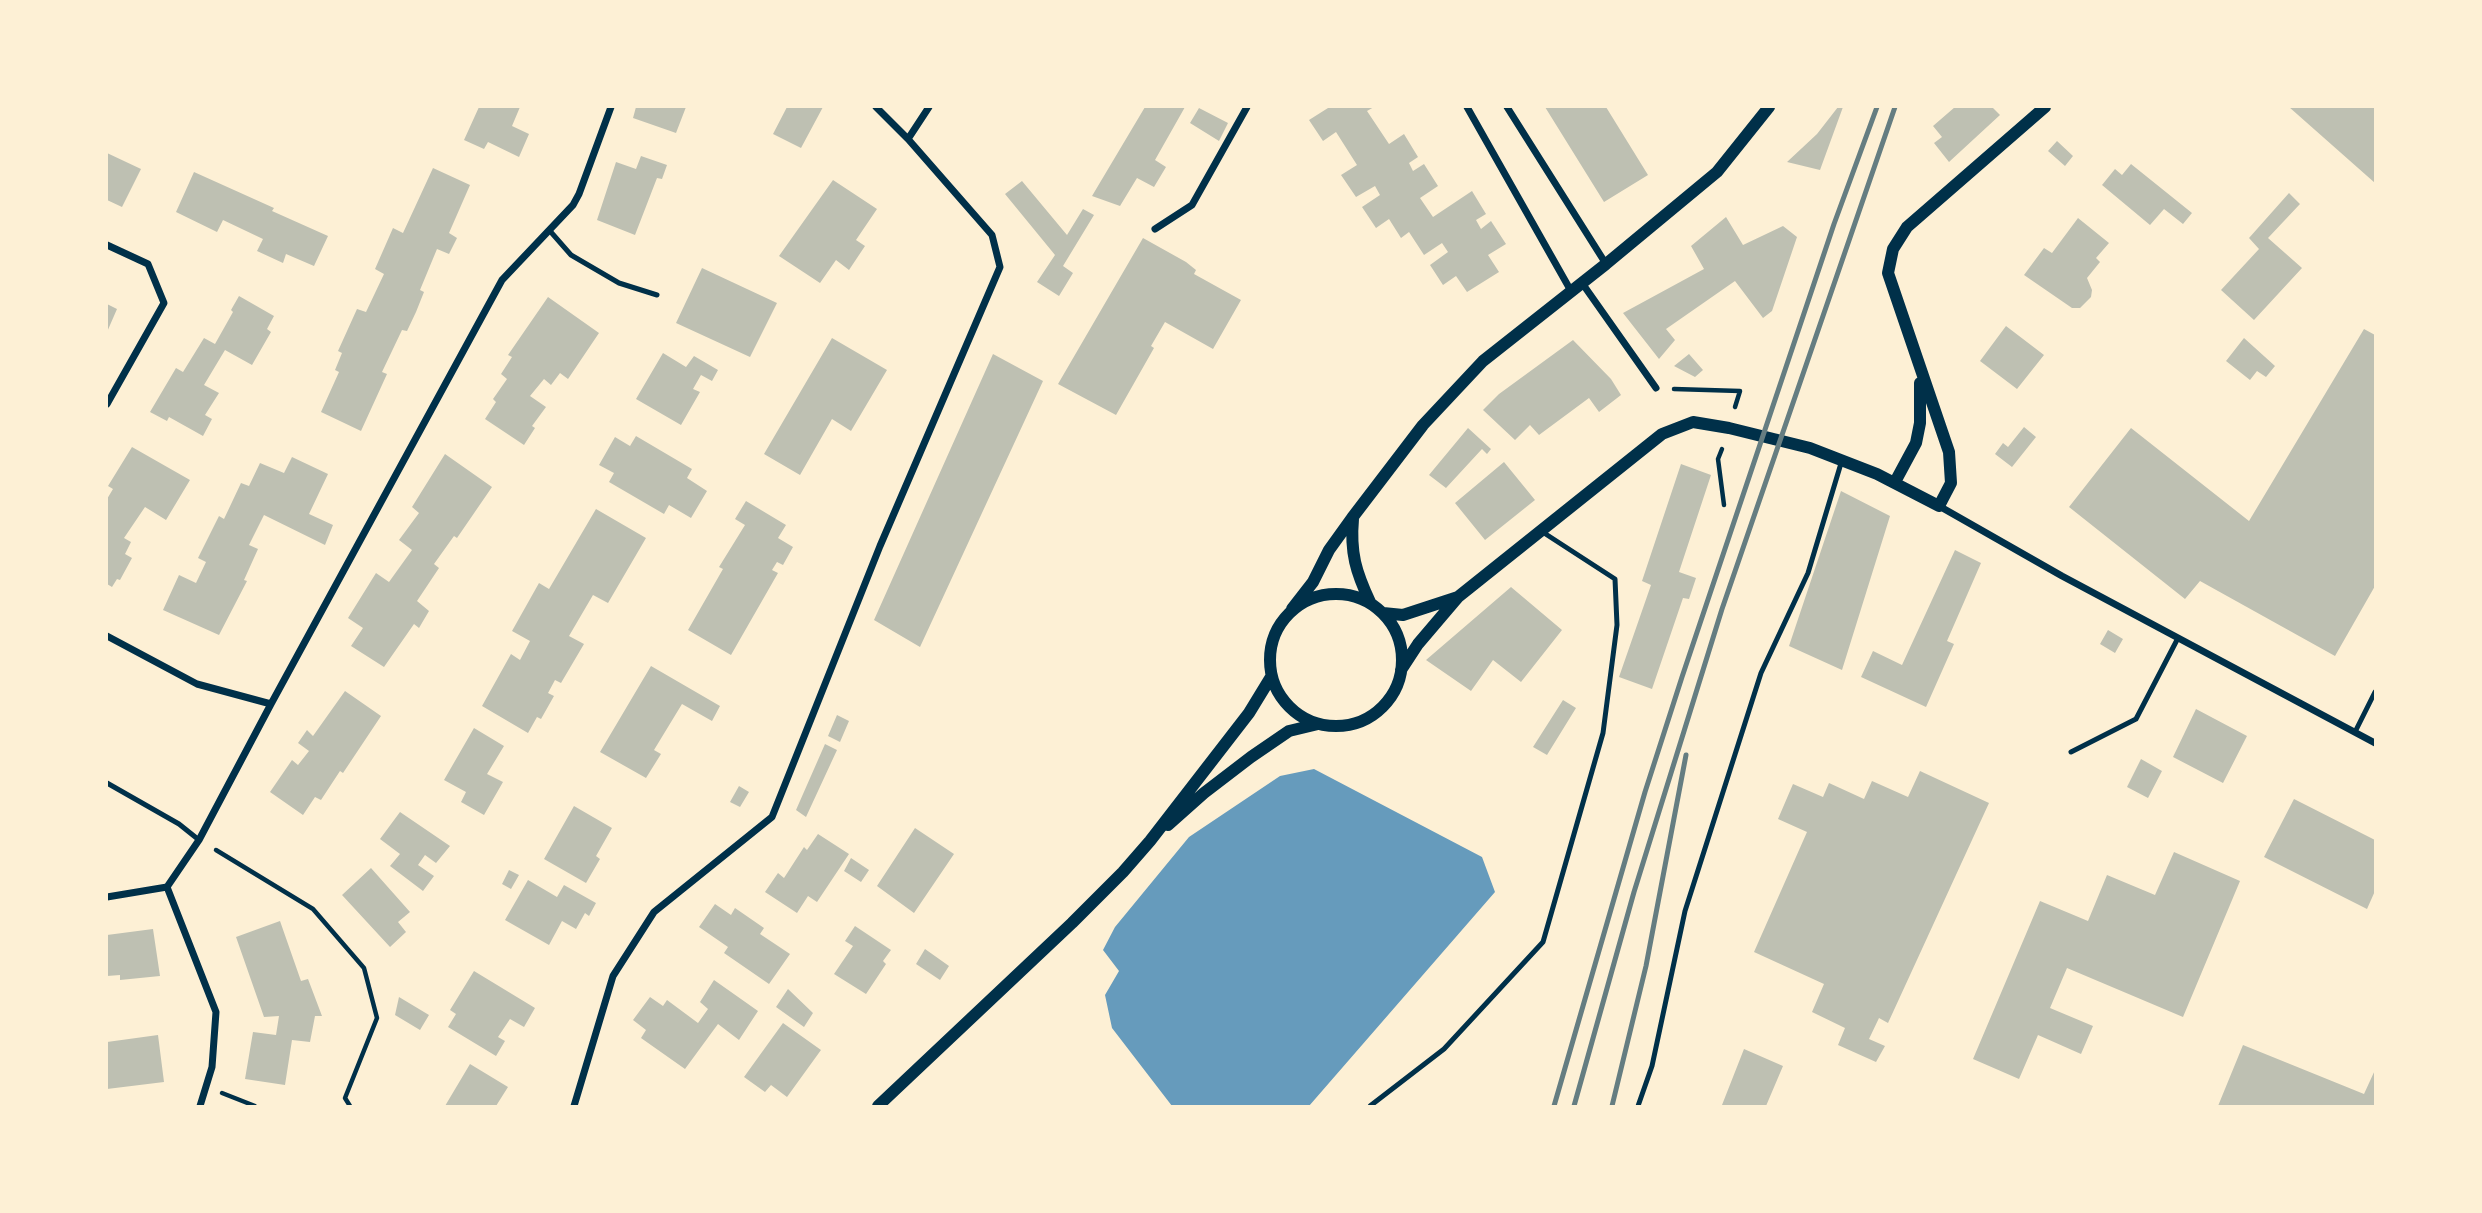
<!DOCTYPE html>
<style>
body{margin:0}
#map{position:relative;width:2482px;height:1213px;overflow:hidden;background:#fdf0d5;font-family:"DejaVu Sans",sans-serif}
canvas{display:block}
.frame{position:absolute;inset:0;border:108px solid #fdf0d5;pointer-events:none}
</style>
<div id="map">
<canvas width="2482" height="1213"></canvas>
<div class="frame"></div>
</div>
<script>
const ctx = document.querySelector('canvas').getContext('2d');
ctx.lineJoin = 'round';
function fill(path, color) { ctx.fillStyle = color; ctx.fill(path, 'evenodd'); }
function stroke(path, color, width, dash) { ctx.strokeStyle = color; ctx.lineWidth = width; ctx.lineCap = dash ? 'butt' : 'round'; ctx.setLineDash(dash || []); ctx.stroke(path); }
const water = new Path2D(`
 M1314,769L1482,857L1495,892L1309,1106H1172L1112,1028L1105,995L1119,971L1103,950L1115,927L1189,837L1280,776Z`);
const building = new Path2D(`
 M479,107H520L512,126L529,134L519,157L488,142L484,149L464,140Z
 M636,107H686L676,133L633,118Z
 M787,107H823L801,148L773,134Z
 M1145,107H1185L1155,160L1166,167L1154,187L1137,178L1120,206L1092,196Z
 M1327,107H1374L1367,111L1389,144L1404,134L1418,157L1409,163L1413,171L1424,164L1438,186L1420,198L1433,217L1472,191L1486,214L1476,220L1481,229L1491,221L1506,244L1488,255L1499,272L1467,292L1456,276L1443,285L1430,265L1448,252L1442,243L1424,255L1409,232L1401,238L1389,219L1376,228L1362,207L1380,195L1375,186L1356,197L1341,175L1357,165L1336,132L1323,141L1309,120L1328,108Z
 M1545,107H1606L1648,175L1604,202Z
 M1838,107H1843L1820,170L1787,162L1817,134Z
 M1955,107H1992L2000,115L1949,162L1934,143L1942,137L1933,126Z
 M2289,107H2375V183Z
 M1199,108L1228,123L1219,141L1190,123Z
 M2057,141L2073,156L2065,166L2048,151Z
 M107,153L141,169L122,207L107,200Z
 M641,156L667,165L662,179L657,178L635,235L597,220L616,162L636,169Z
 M2131,164L2192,213L2183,224L2164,209L2150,225L2102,185L2115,169L2122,175Z
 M433,168L470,185L449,233L457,238L449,254L437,249L420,290L424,292L416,312L407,331L402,330L382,372L387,374L361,431L321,412L339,372L335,370L342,353L338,351L357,309L366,312L384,274L375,269L393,228L403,233Z
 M194,172L274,208L272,211L328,236L314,266L286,254L283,263L257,251L263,239L223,220L217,232L176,212Z
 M833,180L877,209L856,240L865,246L849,270L836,260L820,283L779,256Z
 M1022,181L1067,235L1083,209L1094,215L1063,266L1073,273L1059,296L1037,282L1055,255L1005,194Z
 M2289,193L2300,204L2268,238L2302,268L2254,320L2221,290L2259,249L2249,238Z
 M1726,217L1743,245L1783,226L1797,237L1772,311L1763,318L1735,281L1666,329L1675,340L1659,359L1623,313L1704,269L1691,246Z
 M2078,218L2109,243L2096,258L2100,262L2087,278L2092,290L2091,297L2080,308H2072L2024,275L2044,248L2052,253Z
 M1143,238L1186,262L1196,270L1194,274L1241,300L1213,349L1165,322L1151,346L1154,348L1116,415L1058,384Z
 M702,268L777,303L750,357L676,323Z
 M239,296L274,316L267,329L271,332L252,365L225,350L204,385L219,393L205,415L212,419L203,436L169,417L167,421L150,412L176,368L183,372L204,338L215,344L233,312L231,310Z
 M548,297L599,333L568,379L560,373L551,385L544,379L530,396L546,407L532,426L535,428L524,445L485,419L496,402L493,399L507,379L501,374L512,357L508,355Z
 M107,304L117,309L107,332Z
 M2006,326L2044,355L2017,389L1980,361Z
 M2364,329L2375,335V586L2335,656L2200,581L2185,599L2069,507L2131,428L2249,521Z
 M832,338L887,370L851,431L832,419L800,475L764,454Z
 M2244,338L2275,366L2266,377L2257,371L2250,380L2226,361Z
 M1573,340L1611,379L1621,395L1599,412L1589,398L1539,435L1530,425L1515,440L1483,410L1499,394Z
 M663,353L686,367L694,356L718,370L712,381L701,375L693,389L700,392L681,425L636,399Z
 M993,354L1043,381L920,647L874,620Z
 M1689,354L1703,370L1695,377L1674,366Z
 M2024,427L2036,437L2012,467L1995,454L2003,443L2008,447Z
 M1468,428L1491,449L1487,454L1482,449L1446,488L1429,475Z
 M636,436L692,469L687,478L707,491L691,518L669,505L664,514L609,482L614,473L599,465L615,437L630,446Z
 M132,447L190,480L166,520L145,507L124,538L131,542L125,554L132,558L120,580L117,579L112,587L107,584V499L113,489L108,486Z
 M445,454L492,487L457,538L454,536L434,564L439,568L417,601L429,611L419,628L414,624L384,667L351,646L363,628L348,618L376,573L389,582L412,550L399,540L419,513L412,507Z
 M292,457L328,474L309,514L333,525L325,545L264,515L249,545L258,549L244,580L247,581L219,635L163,610L179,575L196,583L206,562L198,558L219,516L224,519L241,483L249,486L260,463L284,473Z
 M1504,462L1535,500L1485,540L1455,503Z
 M1681,464L1711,475L1679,572L1696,578L1689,599L1683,598L1652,689L1619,677L1651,585L1642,581Z
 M1841,491L1890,516L1842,670L1789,646Z
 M746,501L786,525L778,538L793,547L783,565L777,562L772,570L778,573L731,655L688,630L723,569L719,567L745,525L735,519Z
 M596,509L646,538L608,603L593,595L569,636L584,644L561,683L555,680L548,693L554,696L541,719L537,717L528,733L482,706L511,654L520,660L530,641L512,631L539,583L549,589Z
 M1955,550L1981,563L1947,641L1954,644L1926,707L1861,677L1873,651L1902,665Z
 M1511,587L1562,630L1521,682L1493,660L1471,691L1426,660Z
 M2108,630L2123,639L2115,653L2100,644Z
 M651,666L720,706L712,721L682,704L654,750L661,754L646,778L600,752Z
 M345,691L381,716L343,773L340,771L321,800L315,797L303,815L270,792L292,760L298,765L309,751L298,743L307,730L313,736Z
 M1563,700L1576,708L1547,755L1533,747Z
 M2196,709L2247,736L2223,783L2173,757Z
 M837,715L849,721L840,742L828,736Z
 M474,728L504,746L487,774L503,782L484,815L461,802L466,792L444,780Z
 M825,744L837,750L806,817L796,810Z
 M2141,759L2162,771L2148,798L2127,787Z
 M1920,771L1989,803L1888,1023L1879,1018L1869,1039L1885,1046L1876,1062L1838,1045L1845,1028L1812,1012L1824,984L1754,952L1807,832L1778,819L1793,784L1823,797L1829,783L1864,799L1872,781L1908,797Z
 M739,786L749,792L740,807L730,802Z
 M2294,799L2375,840V891L2367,909L2264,857Z
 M574,806L612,828L596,856L600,859L586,883L544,859Z
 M400,812L450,846L436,863L425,855L418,865L434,876L423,891L390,866L400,854L380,839Z
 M915,828L954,854L914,913L877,886Z
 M818,834L849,854L817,902L808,896L797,913L765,892L778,873L784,878L804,847L807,850Z
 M2174,852L2240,881L2183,1017L2067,968L2050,1008L2093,1026L2081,1054L2038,1035L2019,1079L1973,1059L2040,901L2088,921L2107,875L2155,895Z
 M851,858L869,870L861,882L844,871Z
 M371,868L410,912L398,922L406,932L390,947L342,895Z
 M509,870L519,875L511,889L502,884Z
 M528,880L557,897L564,885L596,903L589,916L585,913L576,929L562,921L549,945L505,920Z
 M715,904L731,915L735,908L764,928L760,934L790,954L769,984L724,953L728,947L699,927Z
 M280,921L301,981L308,979L322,1016H315L310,1042L292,1040L285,1085L245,1079L253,1032L276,1035L279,1016L264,1017L236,937Z
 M855,926L891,950L883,961L886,964L866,994L834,974L853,946L845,941Z
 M153,929L160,976L120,980V975L107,976V935Z
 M925,949L949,966L940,980L916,964Z
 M474,971L535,1008L524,1027L510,1019L498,1037L505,1041L496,1056L448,1027L456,1014L450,1010Z
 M714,980L758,1011L739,1040L718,1024L685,1069L641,1038L646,1030L633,1020L650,997L663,1006L667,1000L698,1023L708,1009L700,1002Z
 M788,989L813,1013L804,1027L776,1007Z
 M399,997L429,1015L420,1030L395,1015Z
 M783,1023L821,1050L787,1097L771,1085L765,1092L744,1077Z
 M158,1035L164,1082L107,1089V1042Z
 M2243,1045L2364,1094L2375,1070V1106H2218Z
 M1744,1049L1783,1066L1766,1106L1722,1105Z
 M470,1064L508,1087L496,1106H445Z`);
const path = new Path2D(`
 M1674,389L1740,391L1735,407
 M1722,449L1718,459L1724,505
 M216,850L313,909L364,968L377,1018L345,1098L350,1106
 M222,1093L255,1106`);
const service = new Path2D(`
 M550,231L571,255L619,283L657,295
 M2355,732L2375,692
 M2071,752L2136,719L2178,638
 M107,783L179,824L199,840
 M1370,1106L1444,1049L1543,942L1603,733L1617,625L1615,579L1541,531
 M1638,1106L1652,1066L1685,911L1761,673L1808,573L1842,460`);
const minor = new Path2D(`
 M1467,107L1571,291
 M1507,107L1606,264
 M908,139L929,107
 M1155,229L1192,205L1247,107
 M107,245L148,264L164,303L107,404
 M1582,283L1656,388
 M1939,506L2062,576L2375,743
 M107,636L197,684L271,704L502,280L573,205L579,194L611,107
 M167,887L216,1012L212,1067L200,1106
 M107,897L167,887L199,840L271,704
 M574,1106L613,976L654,912L772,817L880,546L1000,267L992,235L908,139L876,107`);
const tertiary = new Path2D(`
 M1895,482L1916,443L1920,423V383
 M1353,519C1350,553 1356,572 1370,602
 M1270 660a66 66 0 1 1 132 0a66 66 0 1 1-132 0Z
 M1292,609L1313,582L1329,550L1352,518L1423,425L1483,361L1606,264L1717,172L1769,107
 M1383,613L1403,615L1458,597
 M1401,670L1418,644L1458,597L1662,434L1693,422L1729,428L1810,448L1877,474L1939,506L1951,483L1949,452L1888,273L1893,249L1907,227L2045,107
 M1168,825L1204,793L1251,757L1289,731L1318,724
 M878,1106L1072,923L1123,872L1150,841L1249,713L1271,677`);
const rail = new Path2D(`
 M1554,1106L1645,792L1682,677L1834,224L1877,107
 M1574,1106L1634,892L1722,609L1895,107
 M1612,1106L1646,966L1686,755`);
fill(water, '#669bbc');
fill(building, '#bec0b2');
stroke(path, '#003049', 4.5);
stroke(service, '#003049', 5);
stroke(minor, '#003049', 7);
stroke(tertiary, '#003049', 12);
stroke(rail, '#657d81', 5);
</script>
